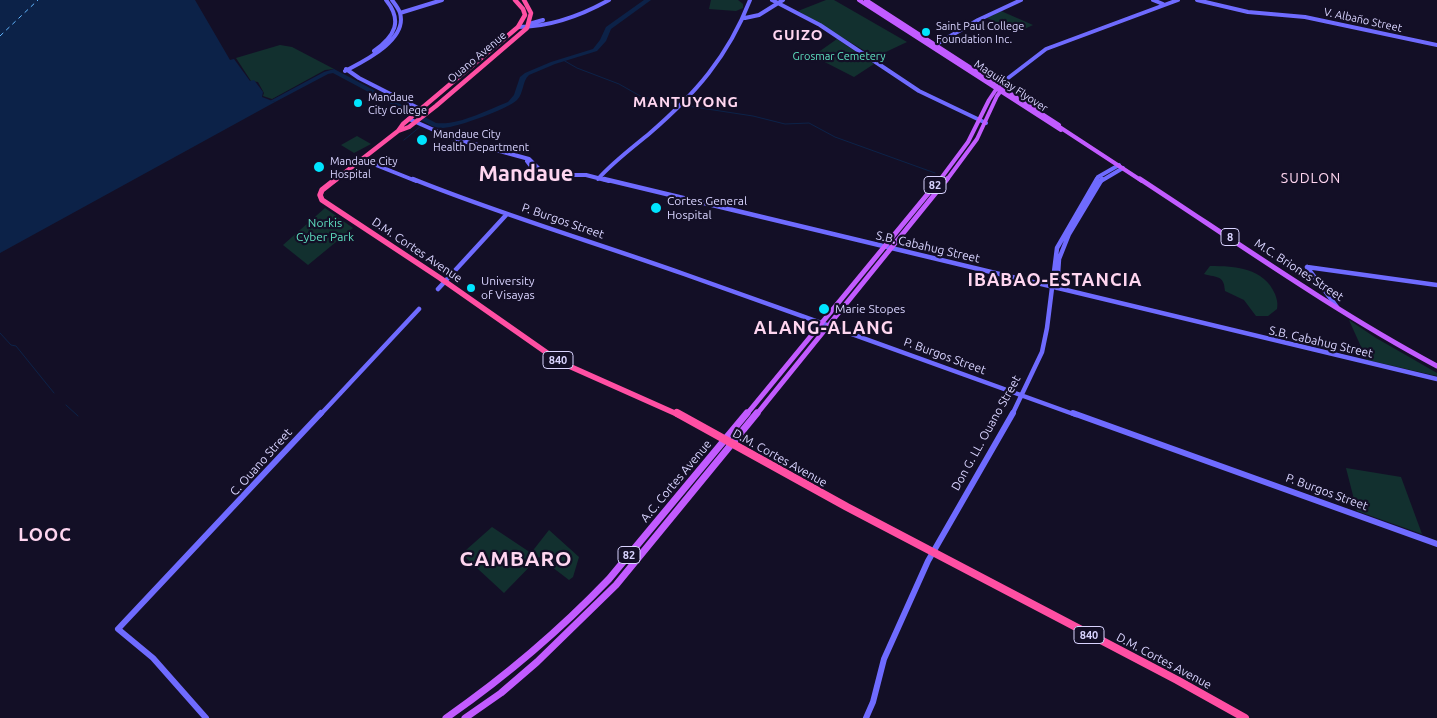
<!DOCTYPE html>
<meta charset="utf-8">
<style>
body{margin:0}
canvas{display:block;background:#130f26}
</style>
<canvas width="1437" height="718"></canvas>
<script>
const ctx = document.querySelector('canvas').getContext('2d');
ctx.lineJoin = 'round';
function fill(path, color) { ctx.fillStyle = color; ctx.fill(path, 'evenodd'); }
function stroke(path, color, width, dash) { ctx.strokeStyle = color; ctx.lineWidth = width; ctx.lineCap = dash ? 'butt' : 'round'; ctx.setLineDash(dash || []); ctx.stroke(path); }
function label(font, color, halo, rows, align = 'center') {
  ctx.font = font + ' Ubuntu,sans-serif'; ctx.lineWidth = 4.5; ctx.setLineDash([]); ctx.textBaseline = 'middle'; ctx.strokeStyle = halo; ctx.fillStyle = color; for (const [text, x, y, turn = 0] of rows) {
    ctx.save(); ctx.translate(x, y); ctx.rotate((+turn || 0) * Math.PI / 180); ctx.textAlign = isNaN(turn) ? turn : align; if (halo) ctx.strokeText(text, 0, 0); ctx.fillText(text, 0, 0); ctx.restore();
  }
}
const green = new Path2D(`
 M711,0H738L743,4V8L736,11L709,9Z
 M826,0H834L907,42L875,57L798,11Z
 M1001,11L1033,25L1018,32L987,18Z
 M837,39L874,64L854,77L813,56Z
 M280,45L292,47L334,69L325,70L272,99L263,96L264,93L258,82L251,81L236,58Z
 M357,136L371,144L354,153L341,145Z
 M325,208L353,228L308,265L283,245Z
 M1210,266C1235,266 1264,268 1275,294C1277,300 1278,303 1277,309L1268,316H1256L1244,300L1225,291C1224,275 1218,278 1204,274Z
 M1349,320L1376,338L1437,373V376L1367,360Z
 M1346,468L1401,477L1422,534L1357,511Z
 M492,527L531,553L549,530L579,557L573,577L569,580L539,557L504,593L464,556L466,550Z`);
const water = new Path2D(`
 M0,0H195L230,60L234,59L250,81L254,80L263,92L262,97L275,102L0,253Z`);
const stream = new Path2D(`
 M563,60L577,68L619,84L642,97L677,104
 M681,105L753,116L785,124L809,123L835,137L935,173
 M404,140L421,126
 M0,333L11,345L16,346L54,393
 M66,405L78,416`);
const river = new Path2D(`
 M644,0H651L611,29L606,41L597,51L555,64L529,75C522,81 524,93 517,100C508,109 458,127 443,128C440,128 435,127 432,126L333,73L328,74L275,102L270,101L324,72L334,69L436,123C458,126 487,110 508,102L514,95L520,77L525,73L551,62L593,49L600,40L606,27Z`);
const ferry = new Path2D(`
 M0,36L38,0`);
const secondaryFar2 = new Path2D(`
 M772,0L820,25L919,91L986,123
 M1153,0L1163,4
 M1197,0L1248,12L1305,17L1437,45
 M400,13L442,0
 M745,18L759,15L783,0
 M529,24L543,20
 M518,27C549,27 582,15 609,0
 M935,45L978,20L1021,0
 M374,51C395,36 403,21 386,0
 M346,69L359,78L420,109
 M345,71C364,61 408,40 400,13C399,9 395,4 392,0
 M999,85L1046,49L1178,0
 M409,119L452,138L529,159L545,175H586L609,181
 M361,159L416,181
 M527,161L539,177L548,178
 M598,179C613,162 632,148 650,133C695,94 728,57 750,0
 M1096,181L1098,177L1119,165
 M1101,181L1123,168`);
const secondaryFar1 = new Path2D(`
 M413,179C502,215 594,242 684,274C815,320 945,368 1076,415
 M604,179L1437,379
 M1307,267L1437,285
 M1307,267L1337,307
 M1057,288L1059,259L1069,234L1102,179
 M438,289L507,214
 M320,415L419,309
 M1012,415L1042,352L1047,328L1057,248L1097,179`);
const secondary = new Path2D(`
 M1073,413L1437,544
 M206,718L153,658L118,629L321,413
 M866,718L873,702L884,659L928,561L1013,413`);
const primaryFar2 = new Path2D(`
 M859,0L1061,130
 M866,0L1059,125
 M1058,126L1142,181
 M939,181L968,142L989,100L999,85
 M946,181L977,139L997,96L1003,88`);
const primaryFar1 = new Path2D(`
 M1140,179C1238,243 1334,311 1437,366
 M746,415L940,179
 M756,415L947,179`);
const primary = new Path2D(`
 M446,718C505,677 559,631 609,579L747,413
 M465,718L501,693L537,662L616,585L757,413`);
const highwayFar2 = new Path2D(`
 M398,131L403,124L518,27L525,15L523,9L515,0
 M334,181L398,131L409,127L436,106L527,28L531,13L524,0`);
const highwayFar1 = new Path2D(`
 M336,179L322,190L320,195L322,200L440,278L560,362L679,415`);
const highway = new Path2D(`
 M677,413L847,507L1177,680L1245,718`);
const primaryBridge = new Path2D(`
 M958,62L1058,126`);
const markers = [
 [926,32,5,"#00e5ff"],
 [358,103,5,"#00e5ff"],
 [422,140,6,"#00e5ff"],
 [319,167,6,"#00e5ff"],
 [656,208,6,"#00e5ff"],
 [471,288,5,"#00e5ff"],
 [824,309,6,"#00e5ff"]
];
const farStreetnames = [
 ["V. Albaño Street",1363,20,12],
 ["Ouano Avenue",477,57,-40],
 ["Maguikay Flyover",1011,86,33]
];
const farPoinames = [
 ["Saint Paul College",936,26],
 ["Foundation Inc.",936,39],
 ["Mandaue",368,97],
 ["City College",368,110],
 ["Mandaue City",433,134],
 ["Health Department",433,147],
 ["Mandaue City",330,161],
 ["Hospital",330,174]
];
const farParknames = [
 ["Grosmar Cemetery",839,56]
];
const shields = [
 [935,185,22],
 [1230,237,18],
 [558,360,30],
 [629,555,22],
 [1089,635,30]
];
const shieldNames = [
 ["82",935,185],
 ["8",1230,237],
 ["840",558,360],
 ["82",629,555],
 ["840",1089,635]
];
const poiNames = [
 ["Cortes General",667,201],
 ["Hospital",667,215],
 ["University",481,281],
 ["of Visayas",481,295],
 ["Marie Stopes",835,309]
];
const streetNames = [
 ["P. Burgos Street",563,221,19],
 ["S.B. Cabahug Street",928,247,13],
 ["D.M. Cortes Avenue",417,250,34],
 ["M.C. Briones Street",1299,270,33],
 ["S.B. Cabahug Street",1321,342,13],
 ["P. Burgos Street",945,356,20],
 ["Don G. LL. Ouano Street",986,433,-61],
 ["D.M. Cortes Avenue",780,458,29],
 ["C. Ouano Street",261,462,-48],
 ["A.C. Cortes Avenue",676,481,-50],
 ["P. Burgos Street",1327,492,20],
 ["D.M. Cortes Avenue",1164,661,28]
];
const parkNames = [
 ["Norkis",325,223],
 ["Cyber Park",325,237]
];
const neighbourhoodNames = [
 ["SUDLON",1311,178]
];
const farDistrictnames = [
 ["GUIZO",798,35],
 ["MANTUYONG",686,102]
];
const districtNames = [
 ["IBABAO-ESTANCIA",1055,280],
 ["ALANG-ALANG",824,328],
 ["LOOC",45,535]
];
const nearDistrictnames = [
 ["CAMBARO",516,559]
];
const townNames = [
 ["Mandaue",526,174]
];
fill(green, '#12302f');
fill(water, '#0c2248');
stroke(stream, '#0c2248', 1);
fill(river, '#0c2248');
stroke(ferry, '#62b6ff', 1, [4.5, 4]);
stroke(secondaryFar2, '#6f6bff', 4);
stroke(secondaryFar1, '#6f6bff', 4.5);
stroke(secondary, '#6f6bff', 6);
stroke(primaryFar2, '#c25bff', 4);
stroke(primaryFar1, '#c25bff', 5);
stroke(primary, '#c25bff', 7);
stroke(highwayFar2, '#ff4fa3', 4.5);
stroke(highwayFar1, '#ff4fa3', 5.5);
stroke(highway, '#ff4fa3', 8);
stroke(primaryBridge, '#c25bff', 4);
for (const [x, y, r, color] of markers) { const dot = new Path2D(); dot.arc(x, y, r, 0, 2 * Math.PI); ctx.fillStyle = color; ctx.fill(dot); stroke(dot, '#130f26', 2); }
label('11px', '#d9d4ff', '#130f26', farStreetnames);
label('11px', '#d9d4ff', '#130f26', farPoinames, 'left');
label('11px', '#5fe0c0', '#130f26', farParknames);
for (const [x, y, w] of shields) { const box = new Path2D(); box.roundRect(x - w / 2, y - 8.5, w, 17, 4); ctx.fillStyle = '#130f26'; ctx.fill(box); stroke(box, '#d9d4ff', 1); }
label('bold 11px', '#d9d4ff', null, shieldNames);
label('12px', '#d9d4ff', '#130f26', poiNames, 'left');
label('12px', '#d9d4ff', '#130f26', streetNames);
label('12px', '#5fe0c0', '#130f26', parkNames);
ctx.letterSpacing = '1px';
label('14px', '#ffd6f0', '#130f26', neighbourhoodNames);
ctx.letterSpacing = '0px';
ctx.letterSpacing = '1px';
label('bold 15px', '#ffd6f0', '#130f26', farDistrictnames);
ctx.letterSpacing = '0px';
ctx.letterSpacing = '1px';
label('bold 18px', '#ffd6f0', '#130f26', districtNames);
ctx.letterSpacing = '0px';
ctx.letterSpacing = '1px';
label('bold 21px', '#ffd6f0', '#130f26', nearDistrictnames);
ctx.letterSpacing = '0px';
label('bold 22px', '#ffd6f0', '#130f26', townNames);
</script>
